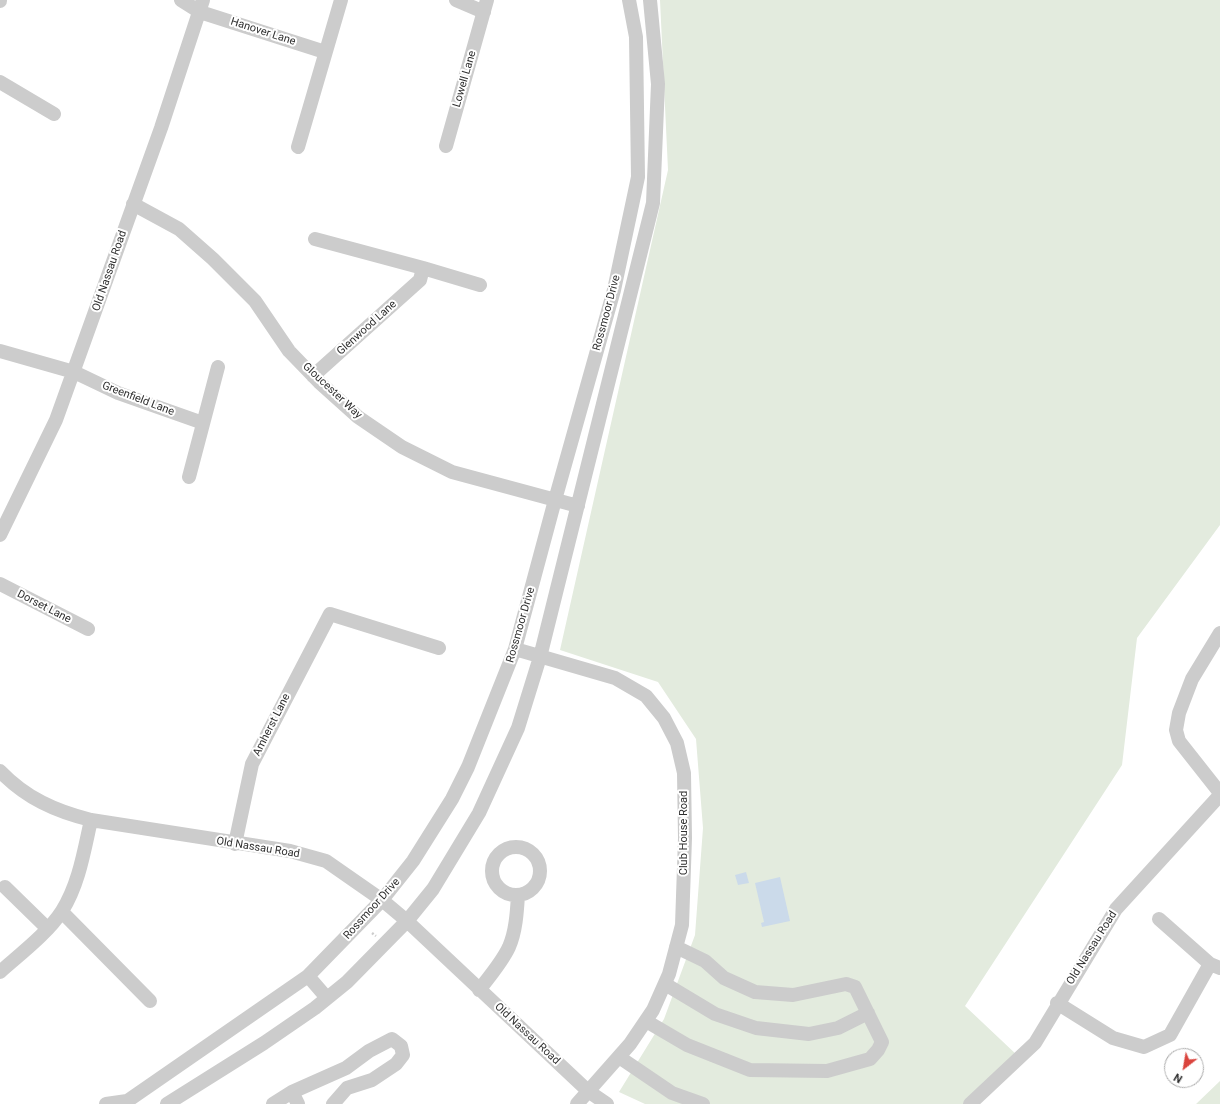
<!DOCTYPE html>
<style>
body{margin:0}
#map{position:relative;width:1220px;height:1104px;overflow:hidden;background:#fff;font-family:Roboto,sans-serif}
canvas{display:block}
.north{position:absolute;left:1164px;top:1048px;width:40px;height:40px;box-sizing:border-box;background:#fff;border:1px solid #acacac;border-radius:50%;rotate:211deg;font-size:11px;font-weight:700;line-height:16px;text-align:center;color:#2f2f2f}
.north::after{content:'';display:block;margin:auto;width:14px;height:18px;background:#da443d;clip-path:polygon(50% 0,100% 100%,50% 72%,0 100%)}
</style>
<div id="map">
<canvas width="1220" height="1104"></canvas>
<div class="north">N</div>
</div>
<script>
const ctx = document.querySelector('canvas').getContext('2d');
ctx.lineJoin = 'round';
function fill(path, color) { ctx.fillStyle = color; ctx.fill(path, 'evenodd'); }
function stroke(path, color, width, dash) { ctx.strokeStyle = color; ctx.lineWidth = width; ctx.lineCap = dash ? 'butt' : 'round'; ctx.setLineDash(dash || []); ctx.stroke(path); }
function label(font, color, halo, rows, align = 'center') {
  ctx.font = font + ' Roboto,sans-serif'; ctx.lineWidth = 4; ctx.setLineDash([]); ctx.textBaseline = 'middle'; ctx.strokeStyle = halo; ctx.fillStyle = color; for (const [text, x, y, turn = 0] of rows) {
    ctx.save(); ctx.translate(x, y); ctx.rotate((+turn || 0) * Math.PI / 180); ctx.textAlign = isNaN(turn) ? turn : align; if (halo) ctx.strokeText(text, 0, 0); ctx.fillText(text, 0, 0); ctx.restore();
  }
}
const green = new Path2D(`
 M660,0H1220V525L1137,638L1122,765L965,1006L1018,1056L964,1104H645L619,1092L664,1019L695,935L703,828L696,739L658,682L560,650L668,170Z
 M1220,1081V1104H1196Z`);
const water = new Path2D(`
 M746,872L749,883L738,885L735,875Z
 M780,877L790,921L762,927L761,923L764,922L755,883Z`);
const path = new Path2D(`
 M372,933L376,936`);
const minor = new Path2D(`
 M181,0L200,12L325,52
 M456,0L484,12
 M0,1V0
 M0,82L54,114
 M446,146L487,0
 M298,147L341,0
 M133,204L179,229L213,259L255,301L289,351L319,382L358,417L402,447L452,472L578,506
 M423,268L480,285
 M0,351L74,372L118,393L203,423
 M313,376L420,280L423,268L315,239
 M189,477L218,367
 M0,535L56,420L161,128L203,0
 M0,584L88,629
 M1220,633L1192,679L1179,713L1176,730L1179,741L1220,793
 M515,649L615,678L646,696L664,718L677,743L684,773L685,838L682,925L669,974L653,1010L630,1044L577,1104
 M0,771C26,798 55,811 91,820L290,851L326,861L382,900L407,921L588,1091L607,1104
 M235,844L252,764L330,614L439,648
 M492 871a24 24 0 1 1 48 0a24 24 0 1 1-48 0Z
 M5,887L47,928
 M62,912L150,1001
 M1159,919L1210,964L1220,968
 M0,972C19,955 48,933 62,911C79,884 84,851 91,820
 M308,976L327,998
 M665,984L715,1014L756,1028L809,1034L838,1028L868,1013
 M479,990C490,976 502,962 509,947C516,931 517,911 518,895
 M1057,1003L1113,1038L1144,1047L1170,1035L1210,964
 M646,1021L687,1045L750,1070L827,1071L870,1059L878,1050L882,1042L855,987L846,984L793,995L755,992L724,978L705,961L676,947
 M619,1057L672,1093L703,1104
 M292,1092L298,1104
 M106,1104L127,1101
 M123,1104L308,976L382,900L413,861L452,799L468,767L515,649L555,500L614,290L638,177L636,37L629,0
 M167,1104L264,1043L315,1008L347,982L407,921L433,889L479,813L518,728L540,657L653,203L658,84L650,0
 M273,1104L292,1092L346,1068L369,1051L392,1039L401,1046L403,1055L396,1064L372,1080L347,1088L333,1104
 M970,1104L1035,1043L1116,909L1220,795`);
const streetNames = [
 ["Hanover Lane",263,32,18],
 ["Lowell Lane",465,79,-74],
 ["Old Nassau Road",110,271,-71],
 ["Rossmoor Drive",607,313,-75],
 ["Glenwood Lane",367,328,-42],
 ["Gloucester Way",332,391,43],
 ["Greenfield Lane",138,399,21],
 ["Dorset Lane",44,607,27],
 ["Rossmoor Drive",521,625,-74],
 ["Amherst Lane",272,725,-63],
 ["Club House Road",684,833,-90],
 ["Old Nassau Road",258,848,9],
 ["Rossmoor Drive",372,909,-48],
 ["Old Nassau Road",1092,948,-58],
 ["Old Nassau Road",527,1034,43]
];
fill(green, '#e3ebde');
fill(water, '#cbdaea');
stroke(path, '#ccc', 2.5, [2, 2]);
stroke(minor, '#ccc', 14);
label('11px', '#2f2f2f', '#fff', streetNames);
</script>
